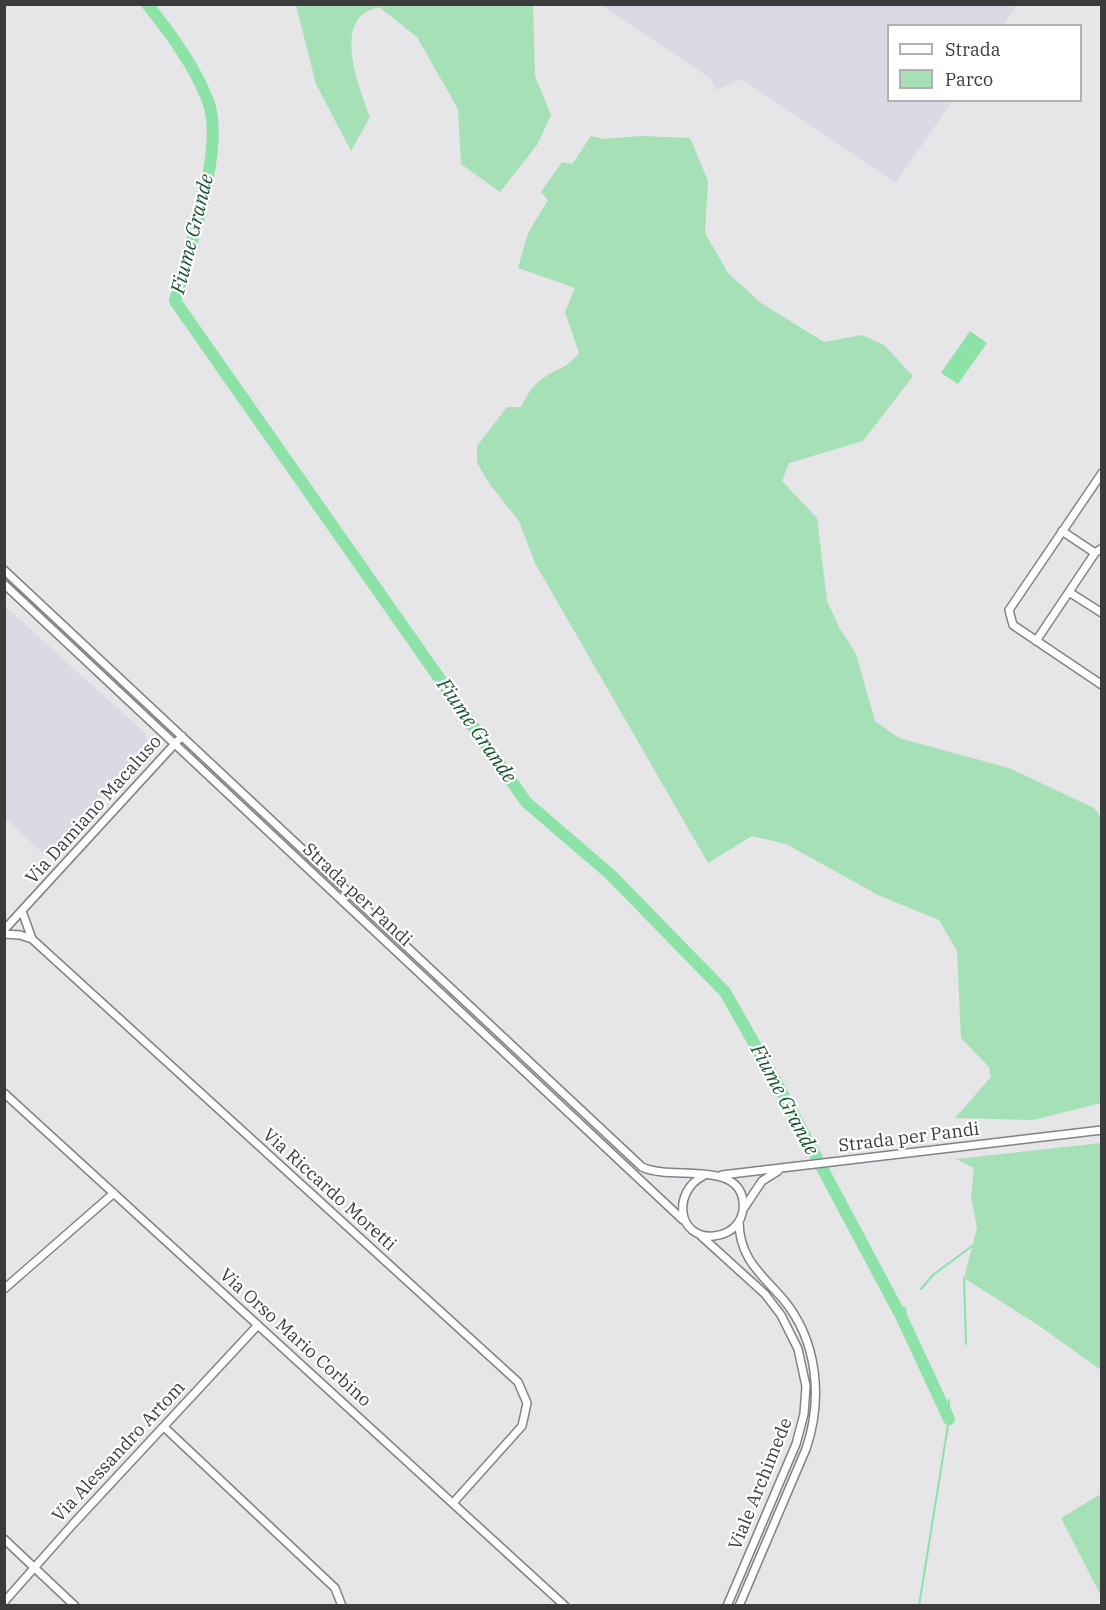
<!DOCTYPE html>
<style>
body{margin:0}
#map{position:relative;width:1106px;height:1610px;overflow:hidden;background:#e6e5e8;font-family:"IBM Plex Serif",serif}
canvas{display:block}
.frame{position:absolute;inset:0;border:6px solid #3b3b3c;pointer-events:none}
.legend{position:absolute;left:887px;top:24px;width:195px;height:78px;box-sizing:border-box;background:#fff;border:2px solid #b1b1b1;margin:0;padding:8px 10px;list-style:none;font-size:18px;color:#3b3b3c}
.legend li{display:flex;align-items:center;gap:12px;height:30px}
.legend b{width:30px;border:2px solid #b1b1b1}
</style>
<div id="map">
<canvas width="1106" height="1610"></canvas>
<div class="frame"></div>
<ul class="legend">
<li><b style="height:8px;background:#fff"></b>Strada</li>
<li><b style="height:16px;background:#a5e0b6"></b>Parco</li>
</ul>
</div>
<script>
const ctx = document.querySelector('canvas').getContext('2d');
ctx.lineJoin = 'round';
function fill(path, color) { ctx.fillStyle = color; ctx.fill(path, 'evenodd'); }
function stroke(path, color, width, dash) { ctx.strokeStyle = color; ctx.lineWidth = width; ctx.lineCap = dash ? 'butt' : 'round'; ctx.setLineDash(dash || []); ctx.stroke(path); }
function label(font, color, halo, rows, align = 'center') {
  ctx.font = font + ' "IBM Plex Serif",serif'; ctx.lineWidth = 4.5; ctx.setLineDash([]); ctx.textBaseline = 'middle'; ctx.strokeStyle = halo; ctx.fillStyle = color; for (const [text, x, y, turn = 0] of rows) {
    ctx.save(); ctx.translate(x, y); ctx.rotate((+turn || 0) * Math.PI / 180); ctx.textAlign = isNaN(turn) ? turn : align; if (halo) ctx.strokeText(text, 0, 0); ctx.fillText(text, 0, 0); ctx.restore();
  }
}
const built = new Path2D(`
 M601,5H1017L1003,25L888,26V100L952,101L896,183L741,79L716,90L711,79Z
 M5,606L146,734L148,743L142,753L46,856L5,818Z`);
const green = new Path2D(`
 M296,5H533L535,76L551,115L537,145L500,192L461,164L458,109L417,37L379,7C374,9 366,11 362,15C338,36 361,92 370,117L351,151L316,84Z
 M591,136L604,139L641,136L690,138L708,181L705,233L728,273L761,303L824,342L862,335L884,345L913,376L863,441L789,463L782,481L817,518L827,601L840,629L856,654L875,721L899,738L1009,768L1094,808L1101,817V1103L1033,1120L955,1118L991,1077L989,1067L961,1038L957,951L939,920L878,895L786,844L752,836L708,863L535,563L519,521L491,486L477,463V446L507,407H521C527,395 533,384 545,377C561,366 565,370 579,353L565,312L575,288L518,268L528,233L548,200L541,192L562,162L572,164Z
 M1101,1143H1102L1101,1370L1038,1325L964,1278L977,1228L971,1197L974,1168L956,1159Z
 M1101,1494V1596L1061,1518Z`);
const water = new Path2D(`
 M970,331L987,343L958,384L941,373Z`);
const stream = new Path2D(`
 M964,1278L966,1344
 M921,1289L933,1275L972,1246
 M919,1606L949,1419V1400`);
const canal = new Path2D(`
 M902,1318L903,1310`);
const river = new Path2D(`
 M147,4C171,34 194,65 208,101C226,148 188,252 175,301L526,802L611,875L725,992L780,1089L902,1318L949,1419`);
const minor = new Path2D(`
 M1102,473L1009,610L1013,625L1102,685
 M1062,531L1095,553L1102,548
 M4,570L642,1167C671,1181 738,1160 743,1201C744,1208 742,1217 738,1223C732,1231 724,1235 714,1236C677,1239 672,1192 703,1176
 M4,584L683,1220
 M1069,592L1102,613
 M1036,641L1095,553
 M22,911L32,939L518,1382L527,1403L522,1426L453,1503
 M4,930L182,736
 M4,934L20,935L32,939
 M4,1093L565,1606
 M722,1175L1102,1130
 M744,1208L762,1181L778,1171
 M700,1235L765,1294L781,1315L798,1349L806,1386L804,1414L796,1444L727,1606
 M4,1289L114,1193
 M164,1427L335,1588L342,1606
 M4,1539L75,1606
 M4,1602L73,1524L258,1325
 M739,1606L806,1449C823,1399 818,1341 783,1299C761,1274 739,1258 739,1221`);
const streetNames = [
 ["Via Damiano Macaluso",94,810,-48],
 ["Strada per Pandi",357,895,43],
 ["Strada per Pandi",909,1138,-7],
 ["Via Riccardo Moretti",329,1190,42],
 ["Via Orso Mario Corbino",295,1338,42],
 ["Via Alessandro Artom",119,1452,-47],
 ["Viale Archimede",761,1484,-68]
];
const waterNames = [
 ["Fiume Grande",193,234,-76],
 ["Fiume Grande",476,731,55],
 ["Fiume Grande",784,1100,62]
];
fill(built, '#dbdae4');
fill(green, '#a5e0b6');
fill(water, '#8de2a8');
stroke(stream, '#8de2a8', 2);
stroke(canal, '#8de2a8', 7);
stroke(river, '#8de2a8', 12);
stroke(minor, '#838385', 10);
stroke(minor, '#fff', 7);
label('18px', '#3b3b3c', '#fff', streetNames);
label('italic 20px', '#185631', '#fff', waterNames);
</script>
